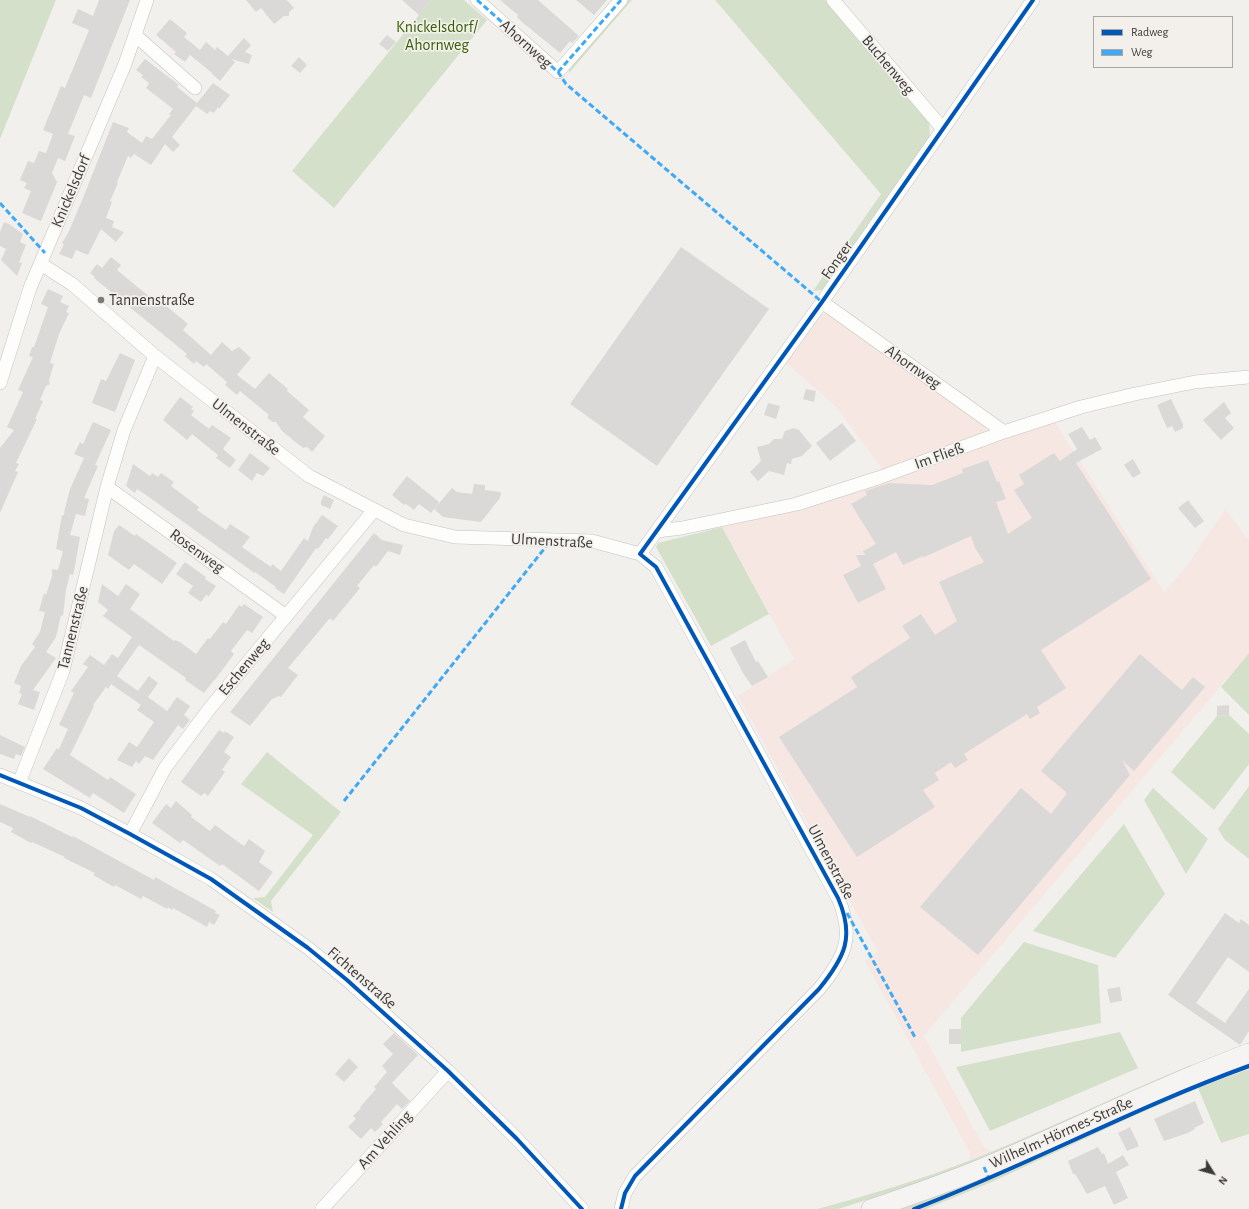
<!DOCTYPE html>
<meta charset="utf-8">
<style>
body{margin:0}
#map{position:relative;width:1249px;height:1209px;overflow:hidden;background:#f2f0ed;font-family:"Alegreya Sans",sans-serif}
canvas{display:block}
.legend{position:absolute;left:1093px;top:16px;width:140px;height:52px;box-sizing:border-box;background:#f3f0ec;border:1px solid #aaa7a4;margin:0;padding:5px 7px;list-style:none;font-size:12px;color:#3c3a39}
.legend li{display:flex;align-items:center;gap:8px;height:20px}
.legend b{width:20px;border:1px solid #aaa7a4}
.north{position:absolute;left:1193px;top:1153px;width:40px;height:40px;-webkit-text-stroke:3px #f3f0ec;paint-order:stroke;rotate:127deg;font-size:11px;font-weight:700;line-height:16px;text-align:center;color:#3c3a39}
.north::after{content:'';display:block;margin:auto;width:14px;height:18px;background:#3c3a39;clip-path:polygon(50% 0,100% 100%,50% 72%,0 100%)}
</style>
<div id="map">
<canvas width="1249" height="1209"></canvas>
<ul class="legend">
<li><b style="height:5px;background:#0057b8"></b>Radweg</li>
<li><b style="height:5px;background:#3fa9f5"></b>Weg</li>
</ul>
<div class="north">N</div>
</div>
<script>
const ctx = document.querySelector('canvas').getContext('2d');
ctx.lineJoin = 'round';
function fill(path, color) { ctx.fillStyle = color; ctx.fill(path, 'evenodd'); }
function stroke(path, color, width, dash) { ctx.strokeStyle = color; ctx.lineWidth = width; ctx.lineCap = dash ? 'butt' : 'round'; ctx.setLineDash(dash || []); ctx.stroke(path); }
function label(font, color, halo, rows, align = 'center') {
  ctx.font = font + ' "Alegreya Sans",sans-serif'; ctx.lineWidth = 3.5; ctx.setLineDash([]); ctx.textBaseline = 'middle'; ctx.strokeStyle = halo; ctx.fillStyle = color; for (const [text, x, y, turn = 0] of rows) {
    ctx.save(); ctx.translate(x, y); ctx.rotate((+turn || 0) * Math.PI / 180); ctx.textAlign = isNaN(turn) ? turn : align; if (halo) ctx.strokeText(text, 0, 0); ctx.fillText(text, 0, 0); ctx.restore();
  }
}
const commercial = new Path2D(`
 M829,313L987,424L985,433L883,470L836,407L785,362L819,315Z
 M1055,422L1164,592L1186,567L1225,509L1249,540V653L924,1036L984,1147L992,1151L970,1160V1153L865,961L878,952L738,696L794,659L722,527L800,508L863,489L944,462L1031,429Z`);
const green = new Path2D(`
 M0,0H56L0,139Z
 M431,0H464L487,20L334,208L292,171Z
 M625,0H632L569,73V65Z
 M715,0H825L929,122L930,137L822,290L813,291L881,194Z
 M722,527L769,614L711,646L656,547L658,543Z
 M1249,653V715L1221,687Z
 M1229,715L1249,734V764L1214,810L1171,772L1217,716Z
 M267,752L341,812L271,901L273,912L253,898L265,897L313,835L241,784Z
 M1249,786V859L1225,840L1218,829Z
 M1153,788L1208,839L1186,874L1144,800Z
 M1124,824L1165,894L1115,958L1033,931Z
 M1024,942L1098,965L1101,1023L961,1052V1018Z
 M1120,1032L1138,1068L990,1131L956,1067Z
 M1191,1065L1192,1068L993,1156L895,1191L838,1209H817C869,1195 920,1180 971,1160C1045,1131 1117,1095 1191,1065Z
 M1249,1069V1134L1221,1143L1198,1088L1127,1119L992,1182L926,1209H895L1196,1081L1199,1087Z`);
const building = new Path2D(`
 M99,0H130L91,98L84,95L68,134L75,136L65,161L58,158L52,173L57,182L41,221L22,213L31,191L24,188L27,183L20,180L28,161L34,163L39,151L46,153L53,134L43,130L61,86L65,88L89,30L72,23L78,9L93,16Z
 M246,0H287L294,8L289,12V16H284L274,24L261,8L256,12Z
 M402,0H431L419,15Z
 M500,0H538L579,36L572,43L570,41L560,53L522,22L517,17L518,15Z
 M576,0H607L594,15Z
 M170,19L187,33L184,37L200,50L206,42L215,50L217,47L228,56L244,38L251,45L245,52L252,55L249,64L231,59L235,62L220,81L211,73H212L190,55L185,62L174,54L176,52L156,35Z
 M387,35L396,42L388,51L379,44Z
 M299,57L307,65L300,73L291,66Z
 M145,59L179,85L177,87L197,103L213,83L230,95L219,109L218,107L214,113L210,111L207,114L196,106L172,137L180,145L173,152L165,144L151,165L134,154L131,158L128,156L117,182L118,183L110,201L112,202L106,218L114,221L112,227L124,232L116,242L101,229L88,255L76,250L72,259L59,254L64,244L62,243L68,233L81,203L113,122L129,128L127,132L142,143L146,136L152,139L171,115L169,114L173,109L146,88L149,83L141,77L143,75L136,70Z
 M4,222L9,224L23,234L20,242L26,245L19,262L22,263L17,276L1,260L6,249L0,246V232Z
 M681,247L769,309L657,466L570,404Z
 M111,257L121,265L117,270L157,303L159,300L188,324L183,330L211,355L222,342L232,351L239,347L251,358L237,375L255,389L269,373L288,389L287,391L309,410L303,417L325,436L312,452L307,447L303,448L293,440L282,431L276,422H273L267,418L269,415L240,391L237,395L225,385L227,382L206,364L204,367L196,361L194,364L185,356L187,354L94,278L95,277L90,273L97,264L102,268Z
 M48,289L63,296L60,302L69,306L66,312L69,313L59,334L50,363L54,364L49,380L50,384L46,386L40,400L43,401L35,419H37L16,463L19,464L15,471L18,472L0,513V448L14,430L7,427L23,392L18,390L33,357L29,356L32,347H34L48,307L41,304Z
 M120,353L135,360L115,412L92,403L101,379L106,381Z
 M806,389L816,391L814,402L803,399Z
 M180,397L193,407L191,409L194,411L191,415L209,429L212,425L231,438L223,449L236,460L230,468L216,458L218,455L192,434L187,440L163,420Z
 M1171,399L1183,424V428L1175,432L1172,426L1167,428L1157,405Z
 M1224,402L1231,413L1225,418L1234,428L1221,440L1203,420Z
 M768,403L780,406L776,419L764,415Z
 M93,422L111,430L95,465L98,466L84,498L89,499L85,516L76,514L70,535L80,537L75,566L73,575L70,574L66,590L63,616L61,615L56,637L46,652L56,658L33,690L40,692L34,710L18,704L22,694L19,693L21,686L14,683L21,666L35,647L32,644L40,632L45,612L39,611L44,593L46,595L52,576V569L58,570L63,551L56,549L62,515H64L65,508L70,489L84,458L74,454L80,442L83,444Z
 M842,423L856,441L830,461L816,443Z
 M1082,427L1090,440L1095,437L1102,449L1076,463L1151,579L1041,650L1066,688L1037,707L1040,713L1030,719L1027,714L964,754L968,760L955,768L951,762L935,773L939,780L923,790L935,807L857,857L779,737L857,687L851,677L910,638L902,626L921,614L935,635L957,621L939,582L984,562L975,548L971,536L924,557L923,556L903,565L896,552L873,564L886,589L858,603L843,575L861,566L856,555H865L863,551L876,544L851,504L867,495L865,491L889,483L932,485L963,473L962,469L988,460L997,482L999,481L1006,499L996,502L1008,534L1032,518L1014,490L1024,484L1019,475L1054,453L1060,461L1077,449L1068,434Z
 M794,428L799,430L812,446L802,456L792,459L791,464L787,463L784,475L769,471L758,481L750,472L761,461L757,447L769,444L774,439H782L785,431Z
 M250,453L270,468L263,476L257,473L252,481L238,470Z
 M1133,459L1141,473L1133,478L1124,465Z
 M133,464L150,476L152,473L158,477L161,473L174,482L171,486L199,507L197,510L226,530L230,524L250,537L242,547L271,567L272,564L281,571L304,538L308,541L313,527L322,515L338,526L328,539L326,538L318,549L316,548L284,594L275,588L276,587L255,572L254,573L249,569L146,495L137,489L135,493L126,486Z
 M407,476L439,502L431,513L419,504L414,510L406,504L404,505L392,495Z
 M474,484L485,485V490L501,492L500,498L481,522L443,517L434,509L452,488L457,492L472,494Z
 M324,495L334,500L330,509L321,505V501Z
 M1188,500L1204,521L1195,528L1178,508Z
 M119,525L135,536L136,534L177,563L162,584L134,564L129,570L108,555L114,531Z
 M374,533L382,540L403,545L400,555L388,551L376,567L374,565L357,586L360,588L333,621L330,618L288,668L298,675L281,697L279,696L272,699L250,726L230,712Z
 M185,562L206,577L205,579L216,586L209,596L206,595L201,602L188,593L193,586L176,574Z
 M102,584L118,596L126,584L140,594L130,609L174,641L175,640L180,642L196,654L208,638L210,639L223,622L226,624L239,605L242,607L244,604L263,617L252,633L247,630L231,651L234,654L215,680H214L204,693L185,680L186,678L139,645L117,676L138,691L149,676L158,683L148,697L167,711L177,697L190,706L184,715L190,720L183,729L178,725L153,760L145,756L139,764L136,761L132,767L117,760L129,742L137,747L154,722L137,710L141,705L111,684L108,689L106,687L93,705L94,706L70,755L108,780L110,777L136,794L124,813L93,793L90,798L43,769L57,748L59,749L68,729L59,725L74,693L71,691L88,667L83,664L90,655L104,665L112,654L118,658L132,637L103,616L108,610L98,602Z
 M745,640L756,662L758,661L768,677L752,686L743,673L730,648Z
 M1140,654L1182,690L1193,677L1205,687L1134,771L1122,760L1130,775L978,955L920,907L1021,788L1051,814L1067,793L1041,771Z
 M1229,705V715L1217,716V706Z
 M219,730L224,733L225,731L234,737L224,752L231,757L222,770L225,772L208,796L204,793L201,796L181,782Z
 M0,735L25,747L21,756L16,754L14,759L0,754Z
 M176,801L192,815L191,817L210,831L215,825L244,846L249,839L265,851L259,862L273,872L259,891L222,864L220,866L183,840L180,843L152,823L166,804L171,808Z
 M0,804L30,817V816L72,837L73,836L154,880L155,877L216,911L215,913L220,915L214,925L209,922L207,927L173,908L172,910L168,907L167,909L143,896L141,899L115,885L114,887L93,875L95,873L64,858L65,857L32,842L31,843L11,832L13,828L0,822Z
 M1225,913L1239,923L1241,919L1249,925V972L1228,957L1196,1003L1225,1023L1249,989V1031L1240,1045L1168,995Z
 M1120,987L1122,1001L1110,1003L1107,989Z
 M949,1029H961V1044H949Z
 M394,1033L418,1055L392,1083L410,1101L402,1109L397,1104L381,1122L383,1124L375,1132L371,1128L361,1139L348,1127L356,1119L353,1116L361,1108L360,1107L376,1089L374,1087L387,1072L382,1066L393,1054L383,1044Z
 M349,1058L358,1067L344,1082L335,1074Z
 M1195,1101L1204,1123L1194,1128L1195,1129L1188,1133L1164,1141L1154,1119Z
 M1130,1127L1139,1146L1127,1151L1118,1133Z
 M1098,1147L1102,1154L1104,1153L1108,1164L1123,1155L1129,1165L1116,1172L1128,1198L1114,1205L1105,1186L1087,1194L1080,1182L1075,1174H1073L1068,1161Z`);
const street = new Path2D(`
 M477,0L558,72L621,0
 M833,0L943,129
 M135,35L195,88
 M41,264L72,284L155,356L309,476L404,525L455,537L592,541L640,554L656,567L838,898C855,937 845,957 819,989L635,1176L625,1193L621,1209
 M822,302L1004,432
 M0,383L30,288L125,64L147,0
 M107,487L286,616
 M657,531L682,528L797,504L878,478L1004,432L1081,407L1135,394L1195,382L1249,377
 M640,554L822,302L1033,0
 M0,775L81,808L130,834L211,879L308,948L347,980L448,1071L517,1139L582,1209
 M19,783L63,671L107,487L124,430L155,356
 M130,834L165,768L210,708L374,510
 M322,1209L448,1071`);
const secondary = new Path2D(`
 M871,1209C909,1196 947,1183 985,1167C1073,1130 1159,1087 1249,1053`);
const quiet = new Path2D(`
 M477,0L558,72L566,84L822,302
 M558,72L621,0
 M0,203L45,253
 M344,801L552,539
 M847,913L916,1039
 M984,1167L989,1179`);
const cycleway = new Path2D(`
 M0,775L81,808L130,834L211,879L308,948L347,980L448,1071L517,1139L582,1209
 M621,1209L625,1193L635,1176L819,989C845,957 855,937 838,898L656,567L640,554L822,302L1033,0
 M914,1209C1027,1166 1135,1107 1249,1066`);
const markers = [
 [101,300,4,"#7c7a78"]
];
const parkNames = [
 ["Knickelsdorf/",437,27],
 ["Ahornweg",437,45]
];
const streetNames = [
 ["Ahornweg",526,44,42],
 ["Buchenweg",888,65,50],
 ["Knickelsdorf",71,191,-67],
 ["Fonger",837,260,-55],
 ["Ahornweg",913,367,35],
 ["Ulmenstraße",246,427,38],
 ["Im Fließ",939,456,-20],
 ["Ulmenstraße",552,541,3],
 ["Rosenweg",197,551,36],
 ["Tannenstraße",73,628,-76],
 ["Eschenweg",244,667,-50],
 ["Ulmenstraße",831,862,62],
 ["Fichtenstraße",362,978,41],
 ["Wilhelm-Hörmes-Straße",1061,1133,-24],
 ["Am Vehling",385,1140,-48]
];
const poiNames = [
 ["Tannenstraße",109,300]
];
fill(commercial, '#f6e7e3');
fill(green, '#d5e0ca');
fill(building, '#dbd9d7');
stroke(street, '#c4c2c0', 14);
stroke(secondary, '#c4c2c0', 20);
stroke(street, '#fdfdfc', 13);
stroke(secondary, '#f6f3f3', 19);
stroke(quiet, '#3fa9f5', 3, [6, 3]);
stroke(cycleway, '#0057b8', 4);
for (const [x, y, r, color] of markers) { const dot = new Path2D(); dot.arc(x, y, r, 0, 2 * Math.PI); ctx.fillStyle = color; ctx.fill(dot); stroke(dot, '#f3f0ec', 1.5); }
label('16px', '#365e04', '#f3f0ec', parkNames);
label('16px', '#3c3a39', '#f3f0ec', streetNames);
label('16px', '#3c3a39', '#f3f0ec', poiNames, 'left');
</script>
